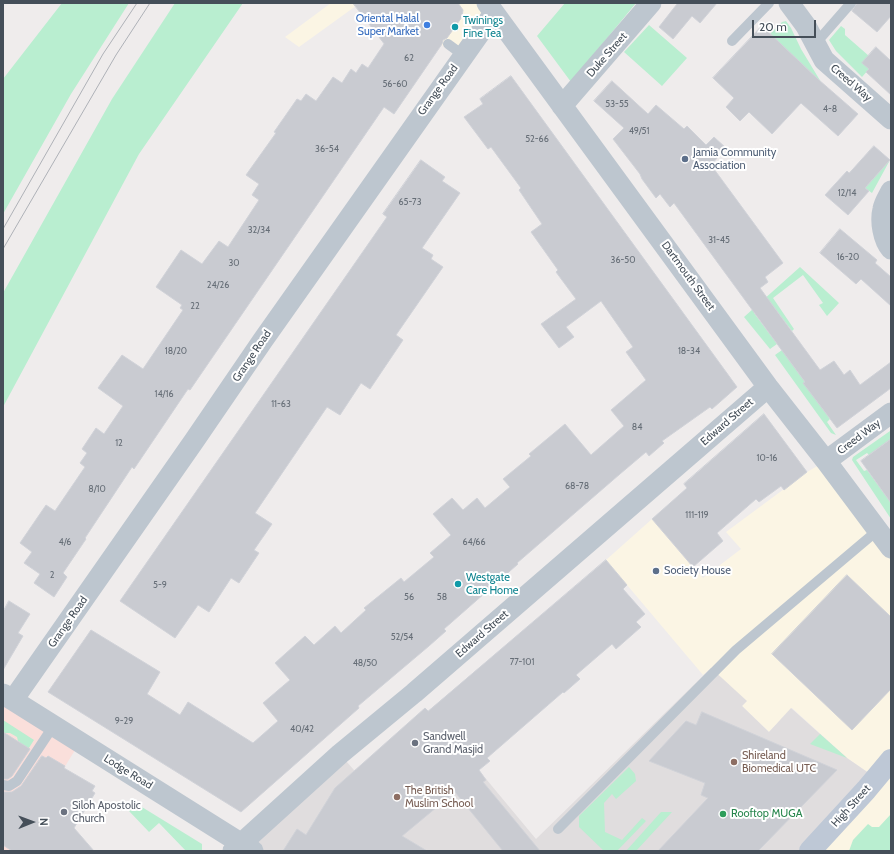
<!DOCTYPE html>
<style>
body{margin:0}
#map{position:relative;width:894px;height:854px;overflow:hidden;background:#efecec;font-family:Cabin,sans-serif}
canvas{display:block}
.frame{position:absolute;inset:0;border:4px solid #454f59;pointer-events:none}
.north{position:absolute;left:12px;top:802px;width:40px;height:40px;-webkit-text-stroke:3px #fff;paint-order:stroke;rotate:89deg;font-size:11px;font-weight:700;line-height:16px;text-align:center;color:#454f59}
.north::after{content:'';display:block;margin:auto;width:14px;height:18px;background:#454f59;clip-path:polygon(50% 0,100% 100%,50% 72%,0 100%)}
.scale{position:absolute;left:752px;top:20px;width:64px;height:18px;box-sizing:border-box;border:2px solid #454f59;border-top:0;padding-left:5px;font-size:12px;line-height:14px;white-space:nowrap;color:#454f59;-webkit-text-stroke:3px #fff;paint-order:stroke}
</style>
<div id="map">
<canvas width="894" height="854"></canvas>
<div class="frame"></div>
<div class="north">N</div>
<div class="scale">20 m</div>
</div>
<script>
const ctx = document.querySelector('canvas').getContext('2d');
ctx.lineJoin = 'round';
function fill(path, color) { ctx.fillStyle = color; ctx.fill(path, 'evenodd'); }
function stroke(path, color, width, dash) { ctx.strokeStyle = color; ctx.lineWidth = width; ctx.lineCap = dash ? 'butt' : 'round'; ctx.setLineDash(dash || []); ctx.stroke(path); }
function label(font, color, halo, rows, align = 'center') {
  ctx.font = font + ' Cabin,sans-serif'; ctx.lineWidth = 4; ctx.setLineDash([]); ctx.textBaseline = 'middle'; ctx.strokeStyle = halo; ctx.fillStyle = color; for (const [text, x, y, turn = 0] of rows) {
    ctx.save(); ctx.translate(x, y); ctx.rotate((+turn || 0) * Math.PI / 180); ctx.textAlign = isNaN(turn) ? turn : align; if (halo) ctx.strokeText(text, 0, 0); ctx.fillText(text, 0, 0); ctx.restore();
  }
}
const commercial = new Path2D(`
 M331,3H360L299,47L285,37Z
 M424,3H487L461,59L444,47L424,26Z
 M826,461L882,535L891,528V851H810L876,778L847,758L792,708L769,732L742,706L746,701L711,668L703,675L606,560L652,519L703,578L741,549L726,532L807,472Z`);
const education = new Path2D(`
 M711,668L747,701L742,706L769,732L791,708L847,758L876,778L810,851H254L242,844L340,754L367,785L452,738L536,839Z`);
const medical = new Path2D(`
 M3,694L80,742L13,851H3Z`);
const green = new Path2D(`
 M62,3H129L71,94L3,214V79Z
 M175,3H243L139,154L3,407V293L112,99Z
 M565,3H636L571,82L537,36Z
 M786,21L791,28L801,49L821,82L770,34L782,22Z
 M649,25L687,58L662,86L624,52Z
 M841,26L845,29V35L869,56V69L862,77L836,51L829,40Z
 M890,160L872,193L865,188Z
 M800,267L839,303L827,316L819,305L823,303L803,275L773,298L794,329L792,331L770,302L754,313L777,344L770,349L744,317Z
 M782,350L805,382L804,383L830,419L827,422L836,435L831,433L775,355Z
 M890,431L891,439L869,455L867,453L856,460L864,471L867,470L891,503V519L852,460L853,457Z
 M3,720L34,740L27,751L18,746L20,742L18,741L17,737L10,733H5L3,732Z
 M820,734L847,758L810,744Z
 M629,767L635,774L636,781L616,799L612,794L604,803L605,832L622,840L642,818L646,821L617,851H604L579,827V816Z
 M137,804L202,844V851H186L159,823L149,832L129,811Z
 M661,812H672L636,851H626Z
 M891,814V851H849L853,840L868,824L872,827H879Z`);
const building = new Path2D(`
 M353,3H458L463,10L462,17L447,38L443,40L442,44L394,114L384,107L190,390L188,389L134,469L132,467L85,538L86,539L63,573L67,577L54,597L34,583L40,574L24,563L32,552L20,543L46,505L55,511L85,467L80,463L87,453L82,449L96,428L104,434L123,406L98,388L122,355L143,369L183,310L180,308L182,305L156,287L181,250L202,264L219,241L228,247L259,200L252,195L259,184L246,175L276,133L274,132L297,99L301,101L306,94L316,101L333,77L342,83L351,69L356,73L362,64L368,68L384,44Z
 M676,3H717L700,23L692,16L673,39L659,27L677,4Z
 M857,3H891V16L877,32L852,11Z
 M762,26L819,80L858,114L838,136L801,103L772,134L749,112L740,121L726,107L734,98L713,78Z
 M876,47L891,61V95L866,72L869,69L862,63Z
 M511,76L737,387L712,409L710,407L662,441L664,443L649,456L646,452L620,474L517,563L518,564L444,629L446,631L429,646L358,706L359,708L241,812L48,692L91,630L160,672L147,694L180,715L188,702L253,743L278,721L263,703L290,680L275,663L305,636L314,645L335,626L341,633L366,610L364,608L401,578L404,582L434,557L430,553L451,535L433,514L452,498L463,510L477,498L485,508L510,487L503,479L531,456L529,454L565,424L591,455L624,426L611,410L646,380L626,352L633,347L601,301L566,327L574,337L559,348L541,324L576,299L556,272L558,270L531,232L542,224L519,190L521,188L491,147L488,149L464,117L483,104L480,99Z
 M612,81L648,114L656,105L684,129L687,126L706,145L714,137L726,148L711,165L783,263L765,277L768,282L760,288L820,370L834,361L844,375L850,370L860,385L891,362V388L837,428L803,383L805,382L674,203L670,207L660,194L656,198L642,179L640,174L613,139L624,128L594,101Z
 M874,146L890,160L865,188L869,191L848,215L825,195L847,171L849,173Z
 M421,160L445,177L442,181L460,193L422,248L433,255L431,259L443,267L396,335L403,340L370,389L361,383L340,415L327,407L255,513L272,524L254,550L259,553L239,583L231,578L209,612L198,605L175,638L120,601L387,217L383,214Z
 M840,229L877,260L875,263L891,277V306L861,279L856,284L820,253Z
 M764,414L807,472L784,490L781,486L759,502L756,499L717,533L723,541L693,567L652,519L687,488L684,484Z
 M891,439V503L861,461Z
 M606,560L627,585L623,589L645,614L636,622L641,627L616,649L612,644L576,675L580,679L564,693L563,692L487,758L490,761L479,770L486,780L483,782L540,851H503L455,792L402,836L427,851H283L297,829L306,835L335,788L425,708L428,711Z
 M847,575L891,617V689L852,730L772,654Z
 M9,601L30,614L18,633L23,636L3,670V612Z
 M702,712L837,770L758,851H658L708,798L701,795L705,783L649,761L686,721L696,725Z
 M3,732L30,749L12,776L8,779H3Z
 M42,756L46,758L48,756L65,766L64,768L95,786L92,791L95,793L74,828L94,851H12L3,845V792H12L21,786Z`);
const lane = new Path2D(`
 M732,41L769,3
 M816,43L851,3
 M448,44L463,55
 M3,785L9,786L17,781L54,725
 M558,829L736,650L878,530`);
const street = new Path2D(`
 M487,3L768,387L826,461L891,548
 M789,3L806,26L824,60L891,119
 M562,106L651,3
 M891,191C888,197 884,203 883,209C880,221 883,240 891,249
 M826,461L891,413
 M3,694L253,851
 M13,700L194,441L263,340L494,13
 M233,851L340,754L414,693L768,387`);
const secondary = new Path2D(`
 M810,851L866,790L891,760`);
const tram = new Path2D(`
 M3,229L103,54L137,3
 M3,249L116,55L150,3`);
const markers = [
 [427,25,4,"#3f7fe0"],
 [455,27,4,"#0f9aa8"],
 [685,159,4,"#5c6f8a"],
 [656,571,4,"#5c6f8a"],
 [458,584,4,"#0f9aa8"],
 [415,743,4,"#6b7280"],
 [734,762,4,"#8d6e63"],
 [397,797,4,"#8d6e63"],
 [64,812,4,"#6b7280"],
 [723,814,4,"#2e9e5b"]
];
const numberNames = [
 ["62",409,58],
 ["56-60",395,84],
 ["53-55",617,104],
 ["4-8",830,109],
 ["49/51",639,131],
 ["52-66",537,139],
 ["36-54",327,149],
 ["12/14",847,193],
 ["65-73",410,202],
 ["32/34",259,230],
 ["31-45",719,240],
 ["16-20",848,257],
 ["36-50",623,260],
 ["30",234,263],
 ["24/26",218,285],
 ["22",195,306],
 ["18/20",176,351],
 ["18-34",689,351],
 ["14/16",164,394],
 ["11-63",281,404],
 ["84",637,427],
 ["12",119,443],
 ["10-16",767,458],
 ["68-78",577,486],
 ["8/10",97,489],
 ["111-119",697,515],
 ["4/6",65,542],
 ["64/66",474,542],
 ["2",52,575],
 ["5-9",160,585],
 ["56",409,597],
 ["58",442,597],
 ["52/54",402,637],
 ["77-101",522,662],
 ["48/50",365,663],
 ["9-29",124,721],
 ["40/42",302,729]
];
const shopNames = [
 ["Oriental Halal",419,19],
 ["Super Market",419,32]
];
const cultureNames = [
 ["Twinings",463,21],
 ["Fine Tea",463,34],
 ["Westgate",466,578],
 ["Care Home",466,591]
];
const streetNames = [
 ["Duke Street",607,55,-49],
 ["Creed Way",851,83,41],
 ["Grange Road",438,90,-54],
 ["Dartmouth Street",688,276,54],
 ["Grange Road",252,356,-56],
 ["Edward Street",727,422,-41],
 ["Creed Way",859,437,-37],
 ["Grange Road",68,622,-55],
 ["Edward Street",482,634,-41],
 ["Lodge Road",128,772,32],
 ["High Street",851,806,-48]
];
const serviceNames = [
 ["Jamia Community",693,153],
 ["Association",693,166],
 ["Society House",664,571]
];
const worshipNames = [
 ["Sandwell",423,737],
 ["Grand Masjid",423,750],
 ["Siloh Apostolic",72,806],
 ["Church",72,819]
];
const educationNames = [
 ["Shireland",742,756],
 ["Biomedical UTC",742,769],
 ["The British",405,791],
 ["Muslim School",405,804]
];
const leisureNames = [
 ["Rooftop MUGA",731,814]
];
fill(commercial, '#fbf5e4');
fill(education, '#e0ddde');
fill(medical, '#fadfdb');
fill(green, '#b9eed0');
fill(building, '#c9cbd1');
stroke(building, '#d0d2d8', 1);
stroke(lane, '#bdc6cf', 10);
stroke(street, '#bdc6cf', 21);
stroke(secondary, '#bec8d6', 22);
stroke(tram, '#aeb1b7', 1);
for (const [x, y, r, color] of markers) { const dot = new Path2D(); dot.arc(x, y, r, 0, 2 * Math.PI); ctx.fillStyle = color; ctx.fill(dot); stroke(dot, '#fff', 1.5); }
label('9px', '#666e77', null, numberNames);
label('11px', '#366cbe', '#fff', shopNames, 'right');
label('11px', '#0d838f', '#fff', cultureNames, 'left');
label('11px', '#454f59', '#fff', streetNames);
label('11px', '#4e5e75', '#fff', serviceNames, 'left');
label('11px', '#5b616d', '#fff', worshipNames, 'left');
label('11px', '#785e54', '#fff', educationNames, 'left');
label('11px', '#27864d', '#fff', leisureNames, 'left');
</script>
